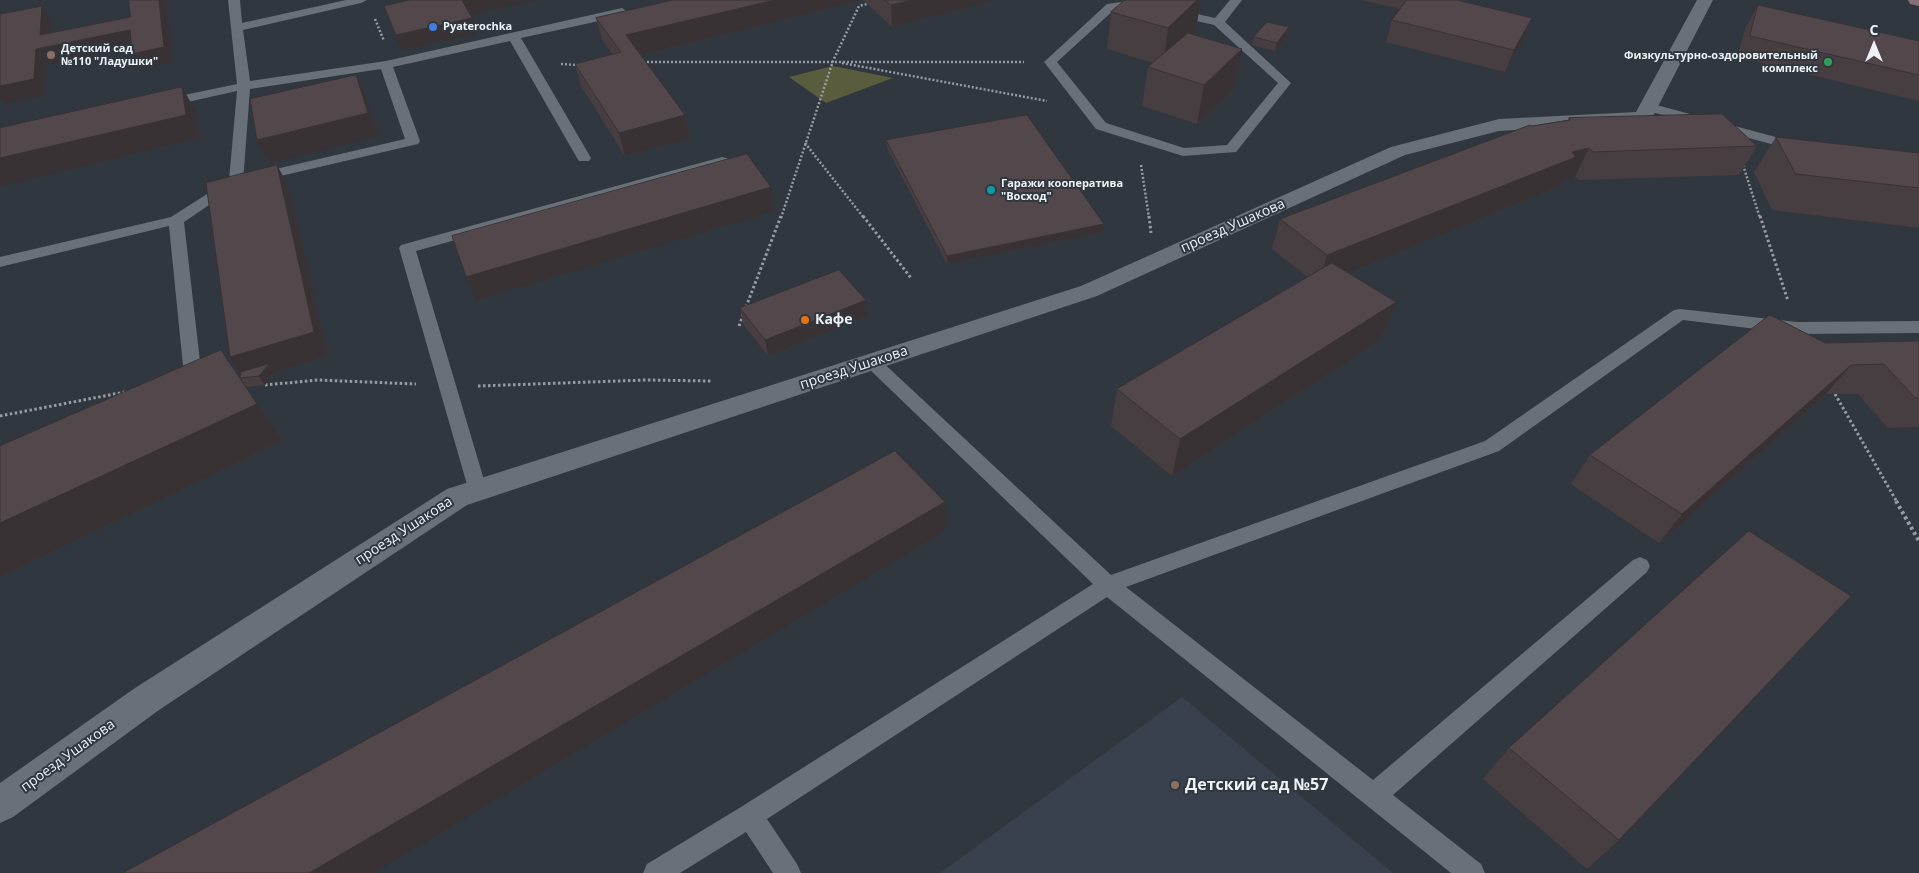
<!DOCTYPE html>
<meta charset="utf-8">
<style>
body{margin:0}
#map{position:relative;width:1919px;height:873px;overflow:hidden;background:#31373e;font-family:"Open Sans",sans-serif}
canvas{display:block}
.north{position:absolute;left:1849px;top:20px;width:50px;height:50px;-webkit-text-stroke:4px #31373e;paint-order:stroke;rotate:0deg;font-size:14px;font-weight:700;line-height:20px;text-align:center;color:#eef2f7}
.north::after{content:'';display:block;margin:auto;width:18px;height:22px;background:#eef2f7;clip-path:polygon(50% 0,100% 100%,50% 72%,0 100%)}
</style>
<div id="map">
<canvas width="1919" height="873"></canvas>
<div class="north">С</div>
</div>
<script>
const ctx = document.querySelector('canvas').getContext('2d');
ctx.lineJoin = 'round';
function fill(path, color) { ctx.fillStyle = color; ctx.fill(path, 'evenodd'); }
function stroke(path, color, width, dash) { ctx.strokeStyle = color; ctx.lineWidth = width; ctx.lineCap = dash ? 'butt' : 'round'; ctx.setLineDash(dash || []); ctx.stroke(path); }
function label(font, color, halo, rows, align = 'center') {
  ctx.font = font + ' "Open Sans",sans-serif'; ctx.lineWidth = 4; ctx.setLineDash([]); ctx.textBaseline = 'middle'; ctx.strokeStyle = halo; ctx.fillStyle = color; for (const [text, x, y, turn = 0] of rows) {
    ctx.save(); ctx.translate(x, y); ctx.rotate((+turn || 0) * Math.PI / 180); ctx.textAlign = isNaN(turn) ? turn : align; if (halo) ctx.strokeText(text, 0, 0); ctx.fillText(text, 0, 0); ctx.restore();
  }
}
const built = new Path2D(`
 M1182,697L1393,873H940Z`);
const green = new Path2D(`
 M833,66L893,78L826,103L789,77Z`);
const pathFar2 = new Path2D(`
 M375,19L384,41
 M643,62H1024
 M842,63L1047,101
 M561,64L577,65
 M805,143L864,218
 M1141,165L1149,218
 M1743,165L1760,218
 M781,218L833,61L859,6L867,4`);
const pathFar1 = new Path2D(`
 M863,216L911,278
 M1149,216L1151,233
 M1760,216L1788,301
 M746,307L781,216
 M739,326L743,315
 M265,385L318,380L416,384
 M478,386L646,380L711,381
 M1835,394L1897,502
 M0,416L125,392`);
const path = new Path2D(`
 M1896,501L1919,541`);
const lane = new Path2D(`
 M228,0H240L242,23L346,0H367L361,3L243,30L250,81L386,61L622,8L628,12L622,16L521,38L591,158L589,161H579L577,158L510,41L393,67L420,141L418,144L255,182L250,181L248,178L250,175L405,139L381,69L250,89L243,182L184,222L202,379C197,387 187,390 179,387L176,383L179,379L184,376L169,226L0,267V257L171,217L229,180L237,91L165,107L158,103L165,99L237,84Z
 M1135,0L1215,18L1230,0H1242L1225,22L1291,83L1236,152L1183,156L1096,129L1044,62L1107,4ZM1133,6L1214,25L1278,83L1227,145L1184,148L1106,123L1057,62L1115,9Z
 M1649,103L1802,144L1804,147L1797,151L1644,110L1642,107L1644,104Z
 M722,157L727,158L729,161L727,164L416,251L487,490L484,495L477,498L470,495L399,248L401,245Z
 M1680,309L1797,322L1919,321V333L1797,334L1683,320L1499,451L1126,587L1373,780L1633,560L1640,557L1647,560L1650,566L1647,572L1393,795L1481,864L1485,873H1451L1107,597L767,819L797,864L801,873H773L746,832L680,873H643L647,864L741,807L1093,584L866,366L863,362L866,358L872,356L878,358L1111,575L1485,441L1674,310Z`);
const street = new Path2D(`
 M1697,0H1713L1650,122L1499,131L1405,155L1097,296L467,505L159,710L13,817L0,823V783L135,688L447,489L1081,286L1391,147L1499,119L1636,112Z`);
const secondary = new Path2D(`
 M1908,0H1919V6L1910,4Z`);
const wall = new Path2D(`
 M673,0H996L892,27L863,0L641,55L685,115L690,138L625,156L581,86L575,64L612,54L602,39L596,18Z
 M1125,0H1201L1195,33L1194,35L1235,87L1197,124L1142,106L1148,67L1153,63L1107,49L1111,12Z
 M1361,0H1457L1532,18L1523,40L1505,72L1386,42L1392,20L1400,9Z
 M1758,5L1919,41V101L1737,57L1746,27Z
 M1289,27L1287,35L1275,51L1252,45L1254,37Z
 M1569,118L1757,146L1739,175L1579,180L1575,177L1565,179L1562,185L1348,272L1396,302L1381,339L1172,476L1111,426L1117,389L1308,277L1272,249L1280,219L1532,126L1568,120Z
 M1776,137L1919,153V228L1772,210L1754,172Z
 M886,140L1103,232L947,264L887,148Z
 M277,165L289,188L328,356L274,372L265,385L246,387L282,441L0,577V446L240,378Z
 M740,308L867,316L768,356L743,324Z
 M1919,341V427L1888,428L1858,394H1826L1659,543L1571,484L1590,455L1825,343Z
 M1509,748L1619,840L1587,869L1483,779Z`);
const shadedWall = new Path2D(`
 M159,0H165L166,3L173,62L141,69L132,54Z
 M463,0H538L468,15Z
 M775,0H863L632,57L626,35Z
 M913,0H996L892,27L891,5Z
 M1197,0H1201L1195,33L1163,65L1168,28Z
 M42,6L51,21L50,47L130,30L139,46L47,65L45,95L4,104L0,98V86L36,49L40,35Z
 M472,18L477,33L402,50L396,35Z
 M1532,18L1523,40L1505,72L1514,50Z
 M1289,27L1287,35L1275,51L1277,43Z
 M1242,49L1235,87L1197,124L1204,85Z
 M356,75L366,97L378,136L270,163L257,140Z
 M182,87L195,110L199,138L0,186V158Z
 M685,115L690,138L625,156L619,133Z
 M1589,148L1575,177L1565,179L1562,185L1318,285L1327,255L1572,152Z
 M277,165L289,188L328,356L274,372L265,385L259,376L244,378L230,357Z
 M771,187L775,211L476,300L466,277Z
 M1104,224L1103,232L947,264V256Z
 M866,300L867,316L768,356L765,340Z
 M1396,302L1381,339L1172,476L1180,439Z
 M221,350L282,441L0,577V523Z
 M1851,365L1826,394L1659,543L1682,514Z
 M945,502V531L373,873H309Z`);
const building = new Path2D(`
 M129,0H159L164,47L132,54L130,30L36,49L34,79L0,86V14L42,6L40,35L130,17Z
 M410,0H462L472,18L396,35L384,6Z
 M673,0H775L626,35L685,115L619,133L575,64L621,52L596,18Z
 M885,0H913L891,5Z
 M1125,0H1197L1168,28L1111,12Z
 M1407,0H1457L1532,18L1514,50L1392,20Z
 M1758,5L1919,41V75L1750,36Z
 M1267,22L1289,27L1277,43L1254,37Z
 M1188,33L1242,49L1204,85L1148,67Z
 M356,75L368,113L257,140L250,99Z
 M182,87L186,115L0,158V128Z
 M1722,114L1757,146L1593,152L1589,148L1572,152L1576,157L1327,255L1280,219L1530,125L1532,126L1570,120L1569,118Z
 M1027,115L1104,224L947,256L886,140Z
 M1776,137L1919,153V188L1796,174Z
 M747,154L771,187L466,277L452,236Z
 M277,165L314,332L230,357L206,183Z
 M1332,263L1396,302L1180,439L1117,389Z
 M839,270L866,300L765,340L740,308Z
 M1770,315L1825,343L1919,341V398H1915L1884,364L1851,365L1682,514L1590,455Z
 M221,350L257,404L0,523V446Z
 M269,364L259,376L240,378L241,372Z
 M895,451L945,502L309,873H123Z
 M1749,531L1851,596L1619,840L1509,748Z`);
const markers = [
 [433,27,5,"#3f7fe0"],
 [51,55,5,"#8d6e63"],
 [1828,62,5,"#2e9e5b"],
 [991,190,5,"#0f9aa8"],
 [805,320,5,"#e8710a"],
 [1175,785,5,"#8d6e63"]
];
const farPoinames = [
 ["Pyaterochka",443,27],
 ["Детский сад",61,49],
 ["№110 \"Ладушки\"",61,62],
 ["Физкультурно-оздоровительный",1818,56,"right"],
 ["комплекс",1818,69,"right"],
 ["Гаражи кооператива",1001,184],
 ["\"Восход\"",1001,197]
];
const streetNames = [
 ["проезд Ушакова",1233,226,-24],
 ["проезд Ушакова",854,368,-18],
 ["проезд Ушакова",404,531,-33],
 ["проезд Ушакова",68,756,-36]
];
const poiNames = [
 ["Кафе",815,320]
];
const nearPoinames = [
 ["Детский сад №57",1185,785]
];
fill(built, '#38414d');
fill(green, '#595d3e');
stroke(pathFar2, '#979ca2', 2.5, [2, 2]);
stroke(pathFar1, '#979ca2', 3, [2.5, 2.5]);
stroke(path, '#979ca2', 4, [3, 3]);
fill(lane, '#6a7078');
fill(street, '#6a7078');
fill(secondary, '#847274');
fill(wall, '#473e41');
fill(shadedWall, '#393235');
fill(building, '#52484c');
stroke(building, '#393235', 1);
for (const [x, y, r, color] of markers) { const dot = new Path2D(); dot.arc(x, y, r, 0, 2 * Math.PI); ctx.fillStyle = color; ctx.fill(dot); stroke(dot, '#31373e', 2); }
label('bold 11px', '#eef2f7', '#31373e', farPoinames, 'left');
label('14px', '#eef2f7', '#31373e', streetNames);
label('bold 14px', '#eef2f7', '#31373e', poiNames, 'left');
label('bold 16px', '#eef2f7', '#31373e', nearPoinames, 'left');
</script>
